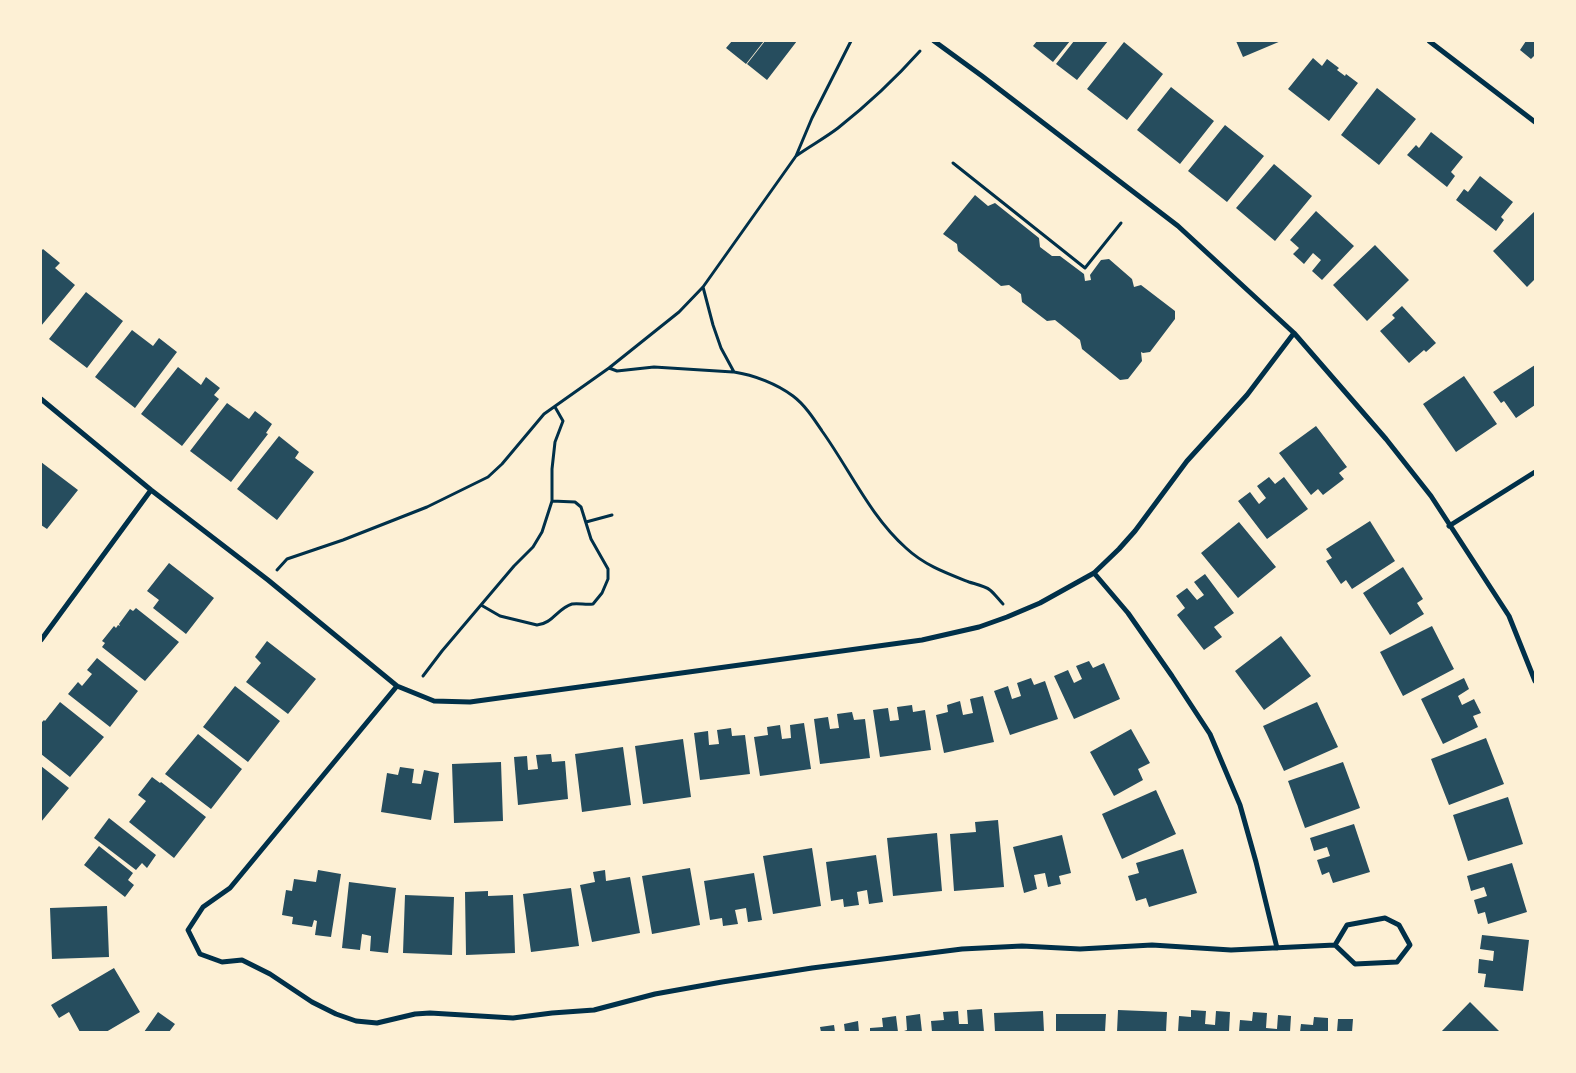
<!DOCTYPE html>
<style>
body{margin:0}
#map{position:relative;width:1576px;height:1073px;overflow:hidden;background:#fdf0d5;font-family:Raleway,sans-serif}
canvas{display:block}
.frame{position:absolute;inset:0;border:42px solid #fdf0d5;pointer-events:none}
</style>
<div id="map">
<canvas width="1576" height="1073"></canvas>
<div class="frame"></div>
</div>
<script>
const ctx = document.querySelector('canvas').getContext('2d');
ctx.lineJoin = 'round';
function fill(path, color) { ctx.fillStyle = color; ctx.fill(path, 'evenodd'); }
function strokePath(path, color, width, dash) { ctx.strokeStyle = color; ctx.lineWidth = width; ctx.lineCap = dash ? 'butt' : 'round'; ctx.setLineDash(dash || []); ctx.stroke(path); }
const building = new Path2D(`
 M 732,41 L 764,41 L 746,64 L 726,48 Z
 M 765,41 L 797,41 L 767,80 L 747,64 Z
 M 1037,41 L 1070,41 L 1053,62 L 1033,46 Z
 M 1074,41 L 1108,41 L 1077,80 L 1056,64 Z
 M 1236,41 L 1281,41 L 1243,57 Z
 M 1526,41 L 1535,41 L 1535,55 L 1531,59 L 1520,50 Z
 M 1124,42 L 1163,74 L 1127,120 L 1087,89 Z
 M 1313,58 L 1322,66 L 1327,59 L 1339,68 L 1337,70 L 1345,76 L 1346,74 L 1358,83 L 1329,121 L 1288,89 Z
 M 1171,87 L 1214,121 L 1180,164 L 1137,130 Z
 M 1377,88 L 1416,119 L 1379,165 L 1341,135 Z
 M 1225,125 L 1264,156 L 1227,202 L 1188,171 Z
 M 1431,132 L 1463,157 L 1451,172 L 1455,176 L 1447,187 L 1407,155 L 1416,145 L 1419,148 Z
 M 1274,164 L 1312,196 L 1275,241 L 1236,208 Z
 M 1480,176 L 1513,202 L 1501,217 L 1504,220 L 1496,231 L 1456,200 L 1464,189 L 1468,192 Z
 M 975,195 L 988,206 L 995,203 L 1039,238 L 1040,247 L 1052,256 L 1060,256 L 1084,274 L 1085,281 L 1091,280 L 1090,275 L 1101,260 L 1109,259 L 1132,279 L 1134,287 L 1141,285 L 1175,311 L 1175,319 L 1150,352 L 1143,353 L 1141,352 L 1142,361 L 1128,379 L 1120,380 L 1082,349 L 1080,340 L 1055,320 L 1047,321 L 1022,302 L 1021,294 L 1009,285 L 1001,286 L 958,251 L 957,244 L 943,234 Z
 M 1316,211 L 1354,246 L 1322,280 L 1312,271 L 1321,260 L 1313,253 L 1304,264 L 1293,254 L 1299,248 L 1290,240 Z
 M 1535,211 L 1535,279 L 1527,287 L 1493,251 Z
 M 1375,245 L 1409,280 L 1367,321 L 1333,285 Z
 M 43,249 L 60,263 L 55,268 L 75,285 L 41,326 L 41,251 Z
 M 86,292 L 123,321 L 87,368 L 49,339 Z
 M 1402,306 L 1436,343 L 1426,352 L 1424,350 L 1409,363 L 1380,331 L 1395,318 L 1392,315 Z
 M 132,330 L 153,346 L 159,338 L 177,352 L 135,408 L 95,377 Z
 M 1535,365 L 1535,405 L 1516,418 L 1504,401 L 1501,403 L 1493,392 Z
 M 178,367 L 201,385 L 206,377 L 220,388 L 214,395 L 219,399 L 182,446 L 141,414 Z
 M 1464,376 L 1497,424 L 1456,452 L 1423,404 Z
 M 227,403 L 249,419 L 255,411 L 272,424 L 266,433 L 268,434 L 231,482 L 190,451 Z
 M 1316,426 L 1347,467 L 1339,473 L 1344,479 L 1323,495 L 1318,489 L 1311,495 L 1279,453 Z
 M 279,436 L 299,452 L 295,458 L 314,472 L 277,520 L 237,489 Z
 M 41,462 L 78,490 L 47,529 L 41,525 Z
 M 1269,477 L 1275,484 L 1284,477 L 1308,509 L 1267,539 L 1238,501 L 1250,492 L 1259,504 L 1266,498 L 1257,486 Z
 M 1370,521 L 1395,561 L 1352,589 L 1346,580 L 1341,584 L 1326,561 L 1332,558 L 1326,549 Z
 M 1239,522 L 1276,567 L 1238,598 L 1201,553 Z
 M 169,563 L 214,598 L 186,634 L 153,608 L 159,600 L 147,591 Z
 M 1403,567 L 1423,599 L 1417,603 L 1424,614 L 1390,635 L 1363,593 Z
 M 1205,574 L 1234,613 L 1214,627 L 1222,637 L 1204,650 L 1177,615 L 1185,608 L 1176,596 L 1187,588 L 1197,600 L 1204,595 L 1194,582 Z
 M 136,608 L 179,642 L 145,681 L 102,647 L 105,643 L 102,641 L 114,626 L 116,628 L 118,625 L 120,626 L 119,624 L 130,609 L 133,611 Z
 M 1432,626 L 1454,669 L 1403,696 L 1380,652 Z
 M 1281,636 L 1311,676 L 1264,710 L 1235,671 Z
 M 267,641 L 316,679 L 288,714 L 246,682 L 261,663 L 255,657 Z
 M 97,658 L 138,691 L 110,727 L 68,694 L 78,682 L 82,686 L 92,674 L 87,670 Z
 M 1089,661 L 1093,668 L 1104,663 L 1120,699 L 1074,719 L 1054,676 L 1068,670 L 1074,683 L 1082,679 L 1076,666 Z
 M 1031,678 L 1034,685 L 1045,681 L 1058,719 L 1010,735 L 994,691 L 1008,686 L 1012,699 L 1021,696 L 1017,683 Z
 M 1464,678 L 1469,689 L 1458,696 L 1462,705 L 1474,699 L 1481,713 L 1473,716 L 1478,727 L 1443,744 L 1421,699 Z
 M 235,686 L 280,721 L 248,762 L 203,727 Z
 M 983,696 L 994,742 L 944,753 L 936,715 L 948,712 L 947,705 L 960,701 L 963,715 L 973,713 L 970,699 Z
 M 60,702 L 104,737 L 70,777 L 41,754 L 41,723 L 44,720 L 45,721 Z
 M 1317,702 L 1338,747 L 1284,771 L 1263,726 Z
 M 912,705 L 913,712 L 925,710 L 931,750 L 880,757 L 873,710 L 888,708 L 890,721 L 899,720 L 897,707 Z
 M 852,712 L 854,720 L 865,719 L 870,758 L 820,764 L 814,719 L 828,717 L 830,729 L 839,728 L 837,714 Z
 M 804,723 L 811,769 L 760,776 L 754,737 L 768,735 L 767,727 L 780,725 L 782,739 L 791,738 L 790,725 Z
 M 731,728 L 732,736 L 745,735 L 750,774 L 700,780 L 694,733 L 708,731 L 709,745 L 719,744 L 717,730 Z
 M 1131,729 L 1150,763 L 1138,769 L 1143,780 L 1114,796 L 1090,752 Z
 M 198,734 L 242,769 L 211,809 L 165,774 Z
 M 1486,738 L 1504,784 L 1449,805 L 1431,759 Z
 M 683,739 L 691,797 L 643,804 L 635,746 Z
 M 623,747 L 631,805 L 582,812 L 575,754 Z
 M 551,754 L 552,762 L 565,761 L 568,799 L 518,805 L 514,757 L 527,756 L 528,770 L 538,769 L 536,755 Z
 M 501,762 L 503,821 L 454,823 L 452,764 Z
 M 1343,762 L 1360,808 L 1305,828 L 1288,781 Z
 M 41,766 L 69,788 L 41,822 Z
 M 400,767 L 414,769 L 412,783 L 421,784 L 424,770 L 439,773 L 431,820 L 381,812 L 387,773 L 398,775 Z
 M 152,777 L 160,783 L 161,782 L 206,817 L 174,858 L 129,822 L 146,801 L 138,795 Z
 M 1156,790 L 1176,834 L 1122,859 L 1102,814 Z
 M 1508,797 L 1523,844 L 1468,861 L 1453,815 Z
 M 109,818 L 156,855 L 147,868 L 142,863 L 136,870 L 94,838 Z
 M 998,820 L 1004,887 L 954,891 L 950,834 L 976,832 L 975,822 Z
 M 1354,824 L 1370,872 L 1333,883 L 1329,872 L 1322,875 L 1317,860 L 1330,856 L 1327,847 L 1314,851 L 1310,838 Z
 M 937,833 L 942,891 L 893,896 L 887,838 Z
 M 1062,835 L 1071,873 L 1059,876 L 1061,884 L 1048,887 L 1045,873 L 1034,875 L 1037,889 L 1024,893 L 1013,847 Z
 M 99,846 L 133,873 L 128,880 L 134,885 L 125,897 L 84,865 Z
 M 812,848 L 821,906 L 773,914 L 763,856 Z
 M 1183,849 L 1197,893 L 1149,907 L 1146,898 L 1136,901 L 1128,876 L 1139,873 L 1136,863 Z
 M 876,855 L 883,902 L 869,904 L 867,890 L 857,892 L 859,905 L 844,907 L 843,899 L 831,901 L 826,862 Z
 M 1512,863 L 1527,912 L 1488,924 L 1485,912 L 1478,914 L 1474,900 L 1487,896 L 1484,887 L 1471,891 L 1467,876 Z
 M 690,868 L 700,925 L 652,934 L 642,876 Z
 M 318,870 L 341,874 L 331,937 L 315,935 L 317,921 L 314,920 L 312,927 L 292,924 L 293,917 L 282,915 L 286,890 L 292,891 L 294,879 L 316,882 Z
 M 605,870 L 606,881 L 630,877 L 640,933 L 592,942 L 580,885 L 595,882 L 593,872 Z
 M 754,873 L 762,920 L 748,922 L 746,908 L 735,910 L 738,924 L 723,926 L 722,918 L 710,920 L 704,881 Z
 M 349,882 L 396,888 L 388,953 L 370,951 L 371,936 L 362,934 L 360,950 L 342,948 Z
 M 571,888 L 579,946 L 531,952 L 523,894 Z
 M 488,891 L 488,896 L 513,895 L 515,953 L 466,955 L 465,892 Z
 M 405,895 L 454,897 L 452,955 L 403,953 Z
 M 107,906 L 109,957 L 52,959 L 50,908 Z
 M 1482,935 L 1529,940 L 1523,991 L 1484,987 L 1486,974 L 1478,973 L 1479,959 L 1493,961 L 1494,951 L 1480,949 Z
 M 114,968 L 140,1012 L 106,1032 L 80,1032 L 69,1012 L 59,1018 L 51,1005 Z
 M 1470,1002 L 1500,1032 L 1441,1032 Z
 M 982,1009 L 984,1032 L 932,1032 L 931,1021 L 944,1020 L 943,1012 L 958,1011 L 959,1024 L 968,1024 L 967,1010 Z
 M 1118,1010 L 1167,1012 L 1166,1032 L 1117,1032 Z
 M 1191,1010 L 1206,1011 L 1205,1024 L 1215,1025 L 1216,1011 L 1230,1012 L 1229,1032 L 1178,1032 L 1179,1016 L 1191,1017 Z
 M 1043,1011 L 1044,1032 L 995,1032 L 994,1013 Z
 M 158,1012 L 175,1024 L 169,1032 L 144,1032 Z
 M 1253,1012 L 1267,1013 L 1266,1028 L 1277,1029 L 1278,1015 L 1291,1016 L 1290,1032 L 1239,1032 L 1240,1020 L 1252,1021 Z
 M 920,1014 L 922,1032 L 901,1032 L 907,1030 L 906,1016 Z
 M 1056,1014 L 1106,1014 L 1105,1032 L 1056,1032 Z
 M 896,1016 L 898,1032 L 870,1032 L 870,1028 L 883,1027 L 882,1018 Z
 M 1314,1017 L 1328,1018 L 1328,1032 L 1300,1032 L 1301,1024 L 1313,1025 Z
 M 1338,1019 L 1353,1019 L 1352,1032 L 1337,1032 Z
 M 858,1021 L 859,1032 L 845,1032 L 844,1024 Z
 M 834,1025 L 835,1032 L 821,1032 L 820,1027 Z`);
const path = new Path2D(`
 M 796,156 C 810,146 825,138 838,128 C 867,105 895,79 920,51
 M 953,163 L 1085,268 L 1121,223
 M 703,287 L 713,325 L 721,348 L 734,372 C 754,375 777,384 793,396 C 805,405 814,419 822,431 C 850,470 870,516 906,548 C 924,565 946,573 969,582 C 975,584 985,586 990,590 C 994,593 999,600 1003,604
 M 609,368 L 617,371 L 654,367 L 733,372
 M 586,522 L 612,515
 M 277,570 L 287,559 L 343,540 L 427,507 L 488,477 L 502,464 L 544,414 L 609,368 L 679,312 L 703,287 L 796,156 L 812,118 L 851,41
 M 481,605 L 500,616 L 537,625 C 552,624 558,608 572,604 C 579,603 586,605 593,604 L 602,593 L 608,579 L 608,569 L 591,539 L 581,507 L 575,502 L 552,501
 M 423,676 L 442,651 L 514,566 L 533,547 L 542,532 L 552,501 L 552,469 L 555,442 L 563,421 L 555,407`);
const minor = new Path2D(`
 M 934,41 L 982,76 L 1178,226 L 1294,333 L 1386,439 L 1431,496 L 1509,616 L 1535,681
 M 1429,41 L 1535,122
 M 41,399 L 151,490 L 268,580 L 397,686 L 434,701 L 470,702 L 922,640 L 979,627 L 1007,617 L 1040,603 L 1094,573 L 1119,549 L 1135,531 L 1187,461 L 1247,395 L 1294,333
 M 1449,526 L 1535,472
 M 1094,573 L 1128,613 L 1172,676 L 1210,734 L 1240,805 L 1256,862 L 1277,948
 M 41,640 L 151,490
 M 397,686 L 230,888 L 203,907 L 188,930 L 200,954 L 222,962 L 242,960 L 270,974 L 312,1002 L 336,1014 L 356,1021 L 377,1023 L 415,1014 L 430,1013 L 513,1018 L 552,1013 L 594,1010 L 655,994 L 722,982 L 812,968 L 962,949 L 1022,946 L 1080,949 L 1152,945 L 1231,950 L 1335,945 L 1355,964 L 1397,962 L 1410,945 L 1399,925 L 1385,918 L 1347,925 L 1335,945`);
fill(building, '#264d5e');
strokePath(path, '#003049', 3);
strokePath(minor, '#003049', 5);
</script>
